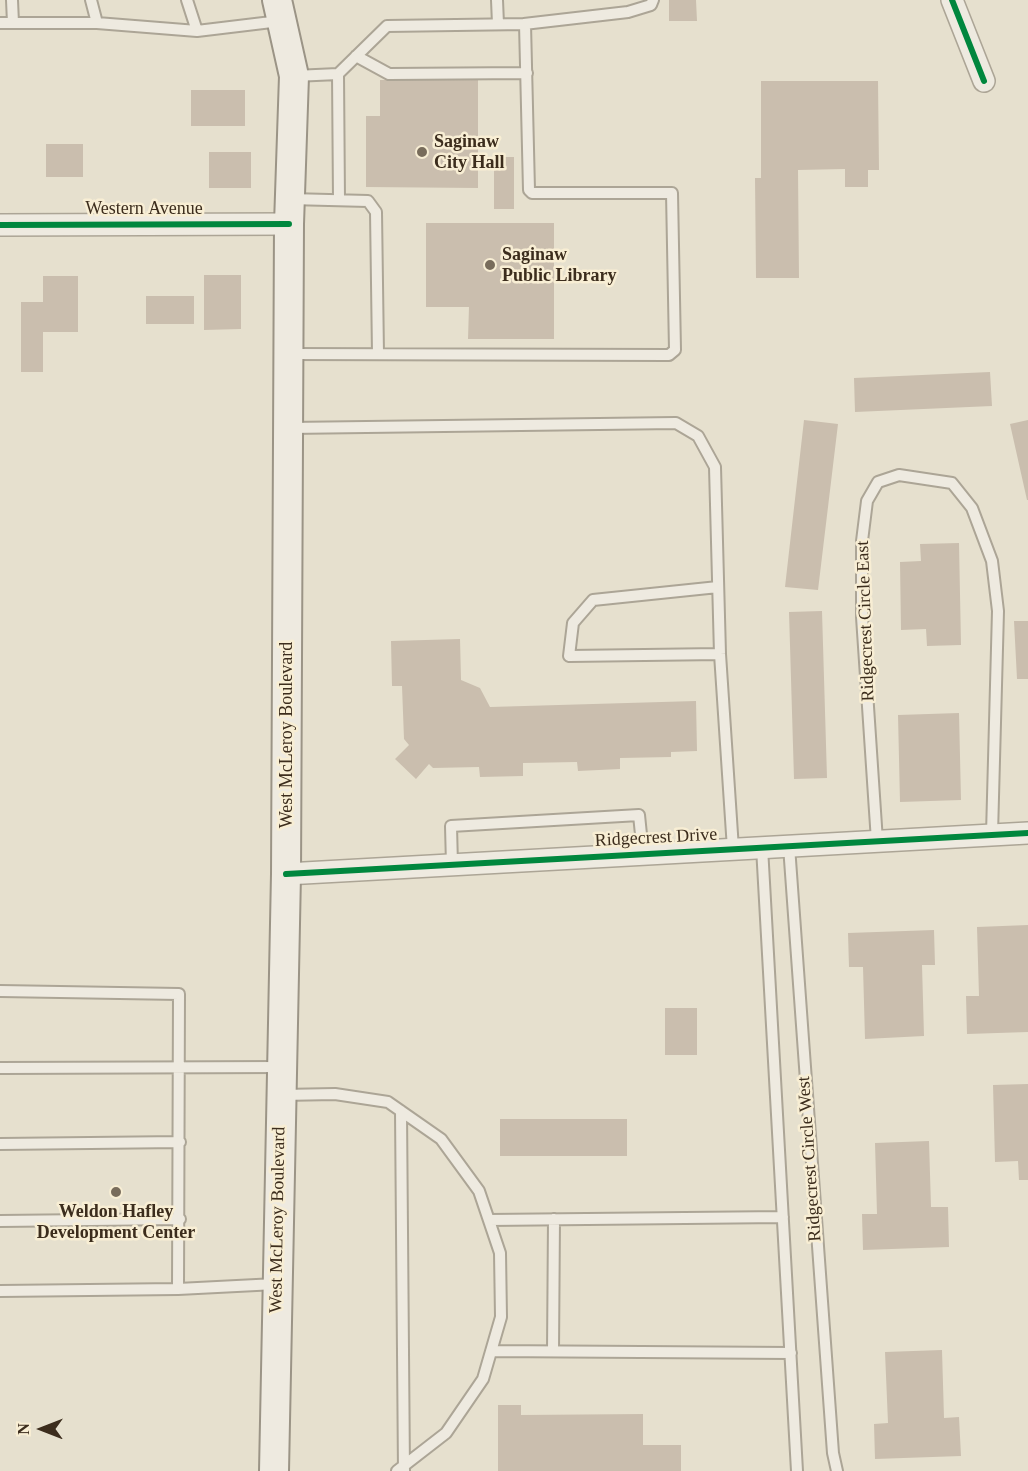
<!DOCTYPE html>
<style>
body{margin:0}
#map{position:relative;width:1028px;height:1471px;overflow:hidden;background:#e6e0ce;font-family:Georgia,serif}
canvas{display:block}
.north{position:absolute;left:12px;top:1399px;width:60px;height:60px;-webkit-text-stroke:4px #f8eed4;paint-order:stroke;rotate:270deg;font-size:16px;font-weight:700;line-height:24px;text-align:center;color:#3c2d1d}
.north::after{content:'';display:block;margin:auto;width:21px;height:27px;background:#3c2d1d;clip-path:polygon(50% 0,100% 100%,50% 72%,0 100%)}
</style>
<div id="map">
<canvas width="1028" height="1471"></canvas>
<div class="north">N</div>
</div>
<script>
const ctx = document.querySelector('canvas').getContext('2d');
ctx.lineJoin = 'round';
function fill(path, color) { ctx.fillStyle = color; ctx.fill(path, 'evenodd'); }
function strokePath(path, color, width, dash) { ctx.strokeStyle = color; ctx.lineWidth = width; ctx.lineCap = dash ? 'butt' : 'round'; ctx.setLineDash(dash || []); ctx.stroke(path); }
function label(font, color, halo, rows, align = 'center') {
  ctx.font = font + ' Georgia,serif'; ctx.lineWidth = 5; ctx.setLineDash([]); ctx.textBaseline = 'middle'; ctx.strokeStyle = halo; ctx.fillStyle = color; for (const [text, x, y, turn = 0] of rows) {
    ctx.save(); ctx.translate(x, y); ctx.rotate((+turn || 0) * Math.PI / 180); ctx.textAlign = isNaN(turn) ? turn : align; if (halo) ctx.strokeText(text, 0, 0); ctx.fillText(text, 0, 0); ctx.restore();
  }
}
const building = new Path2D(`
 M 669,0 L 696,0 L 697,21 L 669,21 Z
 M 380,80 L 478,80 L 478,188 L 366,187 L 366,116 L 380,116 Z
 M 761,81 L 878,81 L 879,170 L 868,170 L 868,187 L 845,187 L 845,169 L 798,170 L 799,278 L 756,278 L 755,178 L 761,178 Z
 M 191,90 L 245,90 L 245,126 L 191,126 Z
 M 46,144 L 83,144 L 83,177 L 46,177 Z
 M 209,152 L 251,152 L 251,188 L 209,188 Z
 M 494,157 L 514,157 L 514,209 L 494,209 Z
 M 426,223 L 554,223 L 554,339 L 468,339 L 469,307 L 426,307 Z
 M 204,275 L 241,275 L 241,329 L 204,330 Z
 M 43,276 L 78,276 L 78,332 L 43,332 L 43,372 L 21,372 L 21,302 L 43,302 Z
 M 146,296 L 194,296 L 194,324 L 146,324 Z
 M 990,372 L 992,406 L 855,412 L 854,378 Z
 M 804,420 L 838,424 L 818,590 L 785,587 Z
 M 1028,420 L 1028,500 L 1027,500 L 1010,424 Z
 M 959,543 L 961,645 L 927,646 L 926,629 L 901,630 L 900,562 L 921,561 L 920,544 Z
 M 822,611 L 827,778 L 794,779 L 789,612 Z
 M 1014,621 L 1028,621 L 1028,679 L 1017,679 Z
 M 460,639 L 461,680 L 480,688 L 490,707 L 696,701 L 697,751 L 671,752 L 671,757 L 620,758 L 620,769 L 578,771 L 577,762 L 523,763 L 523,776 L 480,777 L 479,767 L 433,768 L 429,764 L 416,779 L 395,759 L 409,745 L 404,739 L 402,686 L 392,686 L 391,641 Z
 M 959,713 L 961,800 L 900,802 L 898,715 Z
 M 1028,925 L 1028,1032 L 967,1034 L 966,996 L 979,996 L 977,927 Z
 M 934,930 L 935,965 L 922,965 L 924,1036 L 865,1039 L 863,967 L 849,967 L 848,933 Z
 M 665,1008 L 697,1008 L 697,1055 L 665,1055 Z
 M 1028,1084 L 1028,1180 L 1019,1180 L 1018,1161 L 995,1162 L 993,1085 Z
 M 500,1119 L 627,1119 L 627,1156 L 500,1156 Z
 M 929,1141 L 931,1207 L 948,1207 L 949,1247 L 863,1250 L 862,1214 L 877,1214 L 875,1143 Z
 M 942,1350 L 944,1418 L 959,1417 L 961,1456 L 875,1459 L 874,1424 L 888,1423 L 885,1352 Z
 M 498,1405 L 521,1405 L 521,1415 L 643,1414 L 643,1445 L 681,1445 L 681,1471 L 498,1471 Z`);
const service = new Path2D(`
 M 12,0 L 13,23
 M 497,0 L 498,24
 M 0,23 L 97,23 L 91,0
 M 97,23 L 197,31 L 187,0
 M 524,24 L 628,12 L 651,5 L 653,0
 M 197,31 L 280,21
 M 356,56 L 389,74 L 527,73
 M 338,74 L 339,200
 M 290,199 L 368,201 L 376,212 L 378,354
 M 289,354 L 669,355 L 675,350 L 672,193 L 532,193 L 529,190 L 525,24 L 387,26 L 338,74 L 294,76
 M 289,428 L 676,423 L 698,436 L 715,467 L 720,654 L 733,849
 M 718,587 L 593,600 L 573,623 L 569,656 L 720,654
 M 877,841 L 862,617 L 862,541 L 867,501 L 878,482 L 899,475 L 952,483 L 972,508 L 992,561 L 998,611 L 992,834
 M 789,846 L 833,1453 L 837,1471
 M 762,847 L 797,1471
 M 452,865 L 451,826 L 639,815 L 643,854
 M 0,991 L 179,994 L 178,1289 L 0,1291
 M 0,1068 L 281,1067
 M 282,1095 L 335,1094 L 388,1102 L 441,1139 L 479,1191 L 500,1253 L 501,1317 L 483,1379 L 446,1433 L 397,1471
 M 401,1111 L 404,1471
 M 0,1144 L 180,1142
 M 489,1220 L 783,1217
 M 0,1221 L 180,1219
 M 178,1289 L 276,1284
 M 491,1351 L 791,1353
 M 553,1351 L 554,1219`);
const minor = new Path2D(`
 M 952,0 L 984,81
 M 0,225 L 289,224
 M 286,874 L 1028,833`);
const secondary = new Path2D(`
 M 274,1471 L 286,874 L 289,224 L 294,76 L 277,0`);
const cycleway = new Path2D(`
 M 952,0 L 984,81
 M 0,225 L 289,224
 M 286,874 L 1028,833`);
const markers = [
 [422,152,6,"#786c5b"],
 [490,265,6,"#786c5b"],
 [116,1192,6,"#786c5b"]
];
const poiNames = [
 ["Saginaw",434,142],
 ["City Hall",434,163],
 ["Saginaw",502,255],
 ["Public Library",502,276],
 ["Weldon Hafley",116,1212,"center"],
 ["Development Center",116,1233,"center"]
];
const streetNames = [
 ["Western Avenue",144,209],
 ["Ridgecrest Circle East",866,621,-92],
 ["West McLeroy Boulevard",287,735,-90],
 ["Ridgecrest Drive",656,838,-3],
 ["Ridgecrest Circle West",810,1159,-94],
 ["West McLeroy Boulevard",278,1220,-89]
];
fill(building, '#cabeae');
strokePath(service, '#aca596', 14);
strokePath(minor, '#aca596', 24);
strokePath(secondary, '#9b9486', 32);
strokePath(service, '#eeeae0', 10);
strokePath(minor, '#eeeae0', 21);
strokePath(secondary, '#eeeae0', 28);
strokePath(cycleway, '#00873e', 6);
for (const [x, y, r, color] of markers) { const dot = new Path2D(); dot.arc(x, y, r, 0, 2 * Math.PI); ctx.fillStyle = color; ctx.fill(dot); strokePath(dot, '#f8eed4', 2); }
label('bold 18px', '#3c2d1d', '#f8eed4', poiNames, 'left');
label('18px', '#3c2d1d', '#f8eed4', streetNames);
</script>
